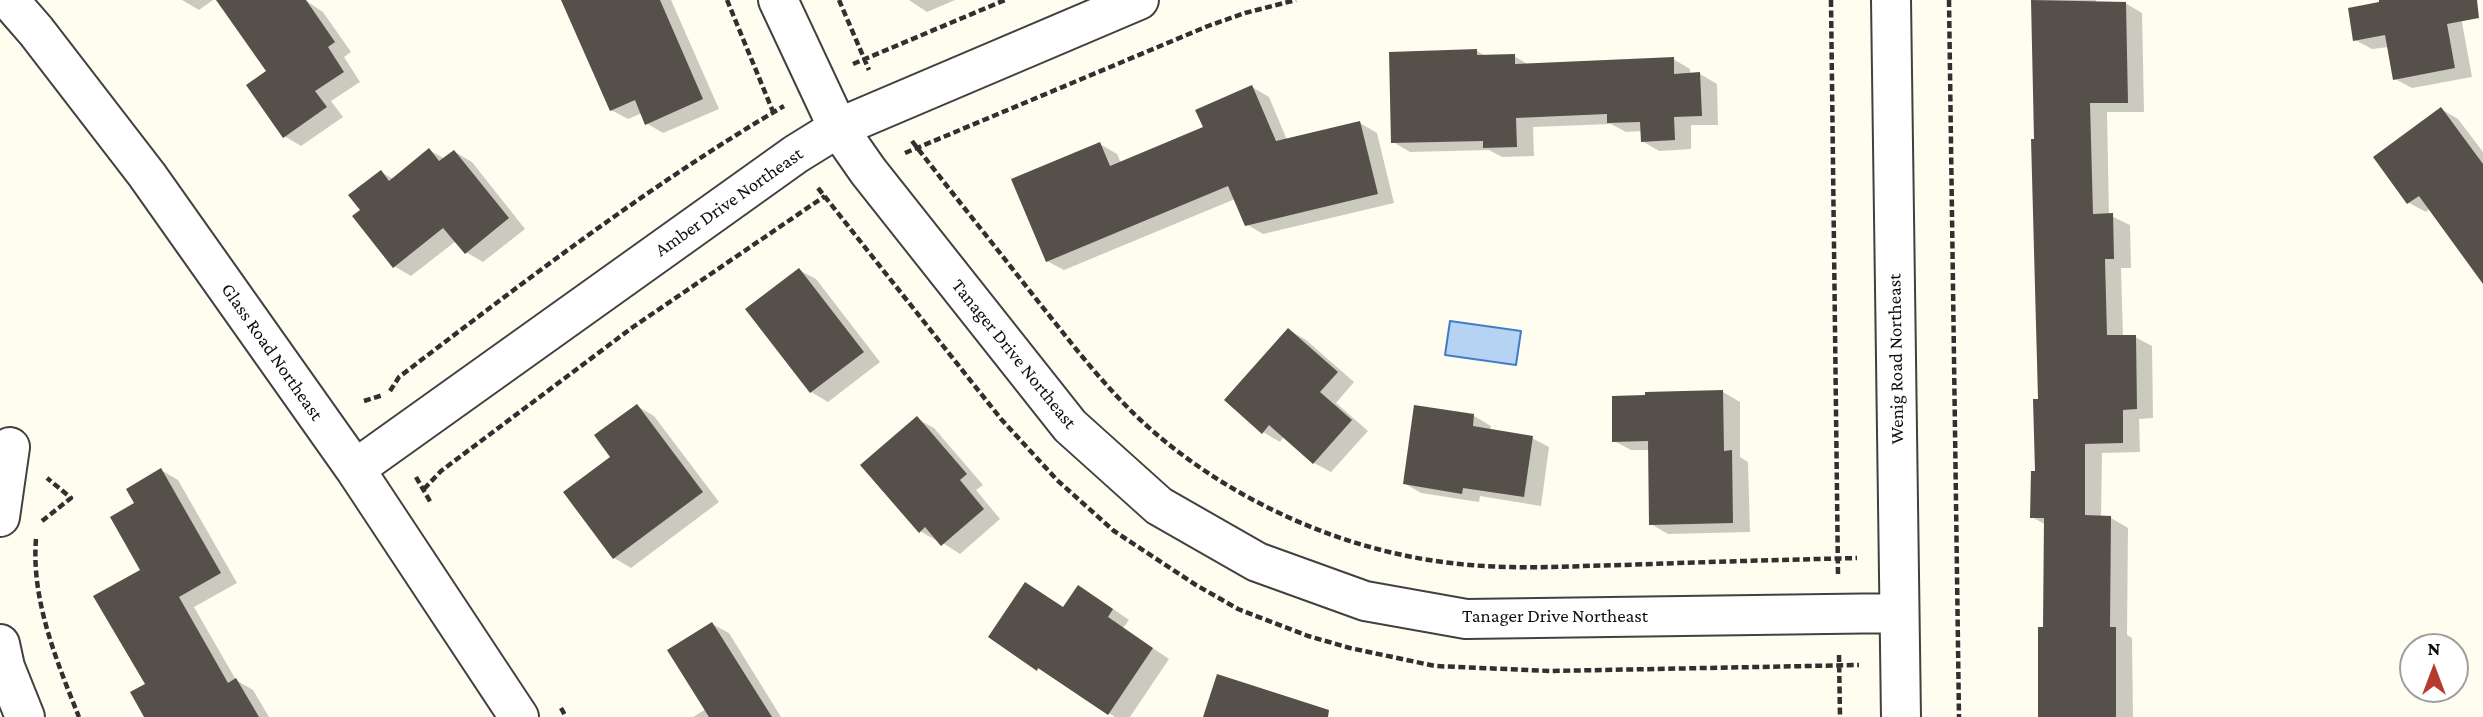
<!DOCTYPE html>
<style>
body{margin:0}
#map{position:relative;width:2483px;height:717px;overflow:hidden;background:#fefdef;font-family:"Crimson Pro",serif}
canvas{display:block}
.north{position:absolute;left:2399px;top:633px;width:70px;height:70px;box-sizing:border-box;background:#fff;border:2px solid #9f9f9f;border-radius:50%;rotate:0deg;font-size:19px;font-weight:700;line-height:28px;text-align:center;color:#0e0e0e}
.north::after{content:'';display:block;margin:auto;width:24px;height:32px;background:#b63a2d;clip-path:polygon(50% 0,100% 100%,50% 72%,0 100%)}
</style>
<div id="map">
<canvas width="2483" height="717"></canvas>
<div class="north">N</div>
</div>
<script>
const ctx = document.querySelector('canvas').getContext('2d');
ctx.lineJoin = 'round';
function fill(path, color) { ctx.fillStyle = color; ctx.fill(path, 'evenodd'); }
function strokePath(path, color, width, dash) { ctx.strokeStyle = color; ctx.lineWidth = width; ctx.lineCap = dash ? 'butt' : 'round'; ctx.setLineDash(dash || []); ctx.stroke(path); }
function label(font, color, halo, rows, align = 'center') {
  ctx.font = font + ' "Crimson Pro",serif'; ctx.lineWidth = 7; ctx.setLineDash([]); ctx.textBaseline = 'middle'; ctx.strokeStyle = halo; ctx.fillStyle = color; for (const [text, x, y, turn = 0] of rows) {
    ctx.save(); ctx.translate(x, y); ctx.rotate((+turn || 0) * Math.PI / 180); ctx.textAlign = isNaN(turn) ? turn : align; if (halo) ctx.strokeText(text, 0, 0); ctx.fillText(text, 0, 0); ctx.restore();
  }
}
const water = new Path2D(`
 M 1450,321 L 1521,331 L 1516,365 L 1445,355 Z`);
const shadow = new Path2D(`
 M 182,0 L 213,0 L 199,10 Z
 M 219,0 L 305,0 L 323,12 L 351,52 L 344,57 L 360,82 L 331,101 L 343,117 L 301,146 L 284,136 L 269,71 Z
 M 563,0 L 671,0 L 719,109 L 663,133 L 646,123 L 642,113 L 628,119 L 611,110 Z
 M 909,0 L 955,0 L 927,12 Z
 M 2033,0 L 2096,0 L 2096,4 L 2125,3 L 2142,13 L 2144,112 L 2107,112 L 2109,215 L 2130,225 L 2131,268 L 2121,268 L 2123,337 L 2135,337 L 2152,346 L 2153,418 L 2139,419 L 2140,452 L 2102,453 L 2101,518 L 2111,518 L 2128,528 L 2127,635 L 2132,638 L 2133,717 L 2040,717 L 2045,629 L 2046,525 L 2032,517 L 2037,473 L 2039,401 Z
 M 2381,0 L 2467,0 L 2461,17 L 2472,77 L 2412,88 L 2395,79 L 2389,47 L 2372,49 L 2355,40 L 2381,4 Z
 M 1477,51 L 1487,57 L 1514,56 L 1529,65 L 1673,59 L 1690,69 L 1690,75 L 1700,74 L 1717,84 L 1718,125 L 1691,125 L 1691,149 L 1659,151 L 1642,141 L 1642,131 L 1626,132 L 1611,124 L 1533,127 L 1534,156 L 1502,157 L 1489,150 L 1410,152 L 1393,142 Z
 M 1252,87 L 1269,97 L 1287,140 L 1360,123 L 1377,133 L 1394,203 L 1263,234 L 1246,224 L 1235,199 L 1064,270 L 1047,261 L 1100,144 L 1117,154 L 1121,163 L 1205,128 Z
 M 2441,109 L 2458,119 L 2483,152 L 2483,278 L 2430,209 L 2426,212 L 2409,203 Z
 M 429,150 L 445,159 L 455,152 L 472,162 L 525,229 L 483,262 L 466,252 L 456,241 L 411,276 L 394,266 L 363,210 L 381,172 L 393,179 Z
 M 799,270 L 816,279 L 880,362 L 828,402 L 811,392 Z
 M 1289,330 L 1306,340 L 1354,382 L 1336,403 L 1368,431 L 1331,472 L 1314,463 L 1284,436 L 1280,442 L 1263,432 Z
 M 1723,392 L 1740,402 L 1740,457 L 1748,462 L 1750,532 L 1668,534 L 1651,524 L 1650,450 L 1631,450 L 1614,441 Z
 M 637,406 L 654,416 L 719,502 L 631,568 L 614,558 L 613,457 Z
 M 1474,416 L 1491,426 L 1490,431 L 1532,438 L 1549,447 L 1541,506 L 1480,496 L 1479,502 L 1421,493 L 1404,483 Z
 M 917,419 L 934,428 L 983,485 L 976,490 L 1000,519 L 960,554 L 938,540 L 937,541 L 920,531 Z
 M 161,470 L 178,480 L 237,583 L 194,607 L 236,680 L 253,690 L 269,717 L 146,717 L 147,684 L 142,570 L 136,504 Z
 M 1096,597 L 1129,620 L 1123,628 L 1169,659 L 1130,717 L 1115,717 L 990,637 Z
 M 712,624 L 729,633 L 781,717 L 693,717 L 706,709 Z`);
const building = new Path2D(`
 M 216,0 L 306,0 L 335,42 L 328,47 L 344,72 L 315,91 L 327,107 L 283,138 L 246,85 L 266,71 Z
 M 561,0 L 660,0 L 703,99 L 645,125 L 635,100 L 610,111 Z
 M 2031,0 L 2126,2 L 2128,103 L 2090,103 L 2093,214 L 2113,213 L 2114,259 L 2105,259 L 2107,335 L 2136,335 L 2137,409 L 2123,410 L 2123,443 L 2085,444 L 2085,515 L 2111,516 L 2110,627 L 2116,627 L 2116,717 L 2038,717 L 2038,627 L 2043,627 L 2044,518 L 2030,518 L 2031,471 L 2035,471 L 2033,399 L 2038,399 L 2031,139 L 2034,139 Z
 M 2379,0 L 2477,0 L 2479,18 L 2447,24 L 2455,68 L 2393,80 L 2385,35 L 2353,41 L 2348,8 L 2379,2 Z
 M 1477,49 L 1477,55 L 1515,54 L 1515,64 L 1674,57 L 1674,74 L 1700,72 L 1702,116 L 1674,117 L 1675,140 L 1641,142 L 1640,122 L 1607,123 L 1607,114 L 1516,118 L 1517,147 L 1483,148 L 1483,141 L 1391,143 L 1389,52 Z
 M 1252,85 L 1276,141 L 1360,121 L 1378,194 L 1245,226 L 1228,186 L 1046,262 L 1011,179 L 1100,142 L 1110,166 L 1203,127 L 1195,110 Z
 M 2441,107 L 2483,164 L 2483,284 L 2419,196 L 2407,204 L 2373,157 Z
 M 429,148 L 439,161 L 454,150 L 509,218 L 465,254 L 443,228 L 393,268 L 352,216 L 360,210 L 348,195 L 381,170 L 389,181 Z
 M 799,268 L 864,352 L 810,393 L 745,309 Z
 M 1288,328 L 1338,372 L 1320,392 L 1352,420 L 1313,464 L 1269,425 L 1262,434 L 1224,400 Z
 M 1723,390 L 1724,451 L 1732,450 L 1733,523 L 1649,525 L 1648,441 L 1612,442 L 1612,396 L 1645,395 L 1645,392 Z
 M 637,404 L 703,492 L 613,559 L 563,492 L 610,457 L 594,435 Z
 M 1414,405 L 1474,414 L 1473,426 L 1533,436 L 1524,497 L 1463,488 L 1462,494 L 1403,484 Z
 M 917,416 L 967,474 L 960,480 L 984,509 L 941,546 L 925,527 L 919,533 L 860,465 Z
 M 161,468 L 221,573 L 179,597 L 228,683 L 236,678 L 259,717 L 144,717 L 130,692 L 145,684 L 93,596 L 140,570 L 110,517 L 134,503 L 126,489 Z
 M 1025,582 L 1063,607 L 1078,585 L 1113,609 L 1108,617 L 1153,648 L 1108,715 L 1038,668 L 1037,671 L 988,637 Z
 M 712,622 L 772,717 L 709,717 L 667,650 Z
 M 1217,674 L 1329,710 L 1328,717 L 1203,717 Z`);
const path = new Path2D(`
 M 727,0 L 774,114
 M 839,0 L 869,70
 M 1831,0 L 1838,575
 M 1949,0 L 1959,717
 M 853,64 L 1005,0
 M 912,141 C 952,193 993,244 1033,295 C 1069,340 1104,387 1147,426 C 1232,502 1347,553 1460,564 C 1514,570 1569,566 1622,565 C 1701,562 1779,560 1857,558
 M 905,153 L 1208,26 L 1245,13 L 1296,0
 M 818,188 L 1001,419 L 1057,480 L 1114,531 L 1196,585 L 1238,609 L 1308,636 L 1350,648 L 1435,666 L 1551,671 L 1859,665
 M 390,391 L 399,377 C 525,281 648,186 784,106
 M 364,401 L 383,395
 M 416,477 L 431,503
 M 424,489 L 441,471 L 633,327 L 825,196
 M 42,521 L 71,498 L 47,478
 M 36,539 C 31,600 57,662 79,717
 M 1839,655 L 1840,717
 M 561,708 L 566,717`);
const minor = new Path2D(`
 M 9,0 L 36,31 L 147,175 L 355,469 L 519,717
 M 778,0 L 838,128 L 868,171 L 1070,426 L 1159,506 L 1257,562 L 1365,601 L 1466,619 L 1899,613
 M 1891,0 L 1901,717
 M 355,469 L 796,154 L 838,128 L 1139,0
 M 0,517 L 10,447
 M 0,644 L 5,667 L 25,717`);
const streetNames = [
 ["Amber Drive Northeast",729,202,-35],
 ["Glass Road Northeast",272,352,55],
 ["Tanager Drive Northeast",1014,354,51],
 ["Wenig Road Northeast",1896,359,-91],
 ["Tanager Drive Northeast",1555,616]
];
fill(water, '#b6d3f3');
strokePath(water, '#417dc6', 2);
fill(shadow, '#0003');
fill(building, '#56504a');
strokePath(minor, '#414141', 42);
strokePath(path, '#303030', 4.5, [7, 3.5]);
strokePath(minor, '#fff', 38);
label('19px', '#0e0e0e', '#fff', streetNames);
</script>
